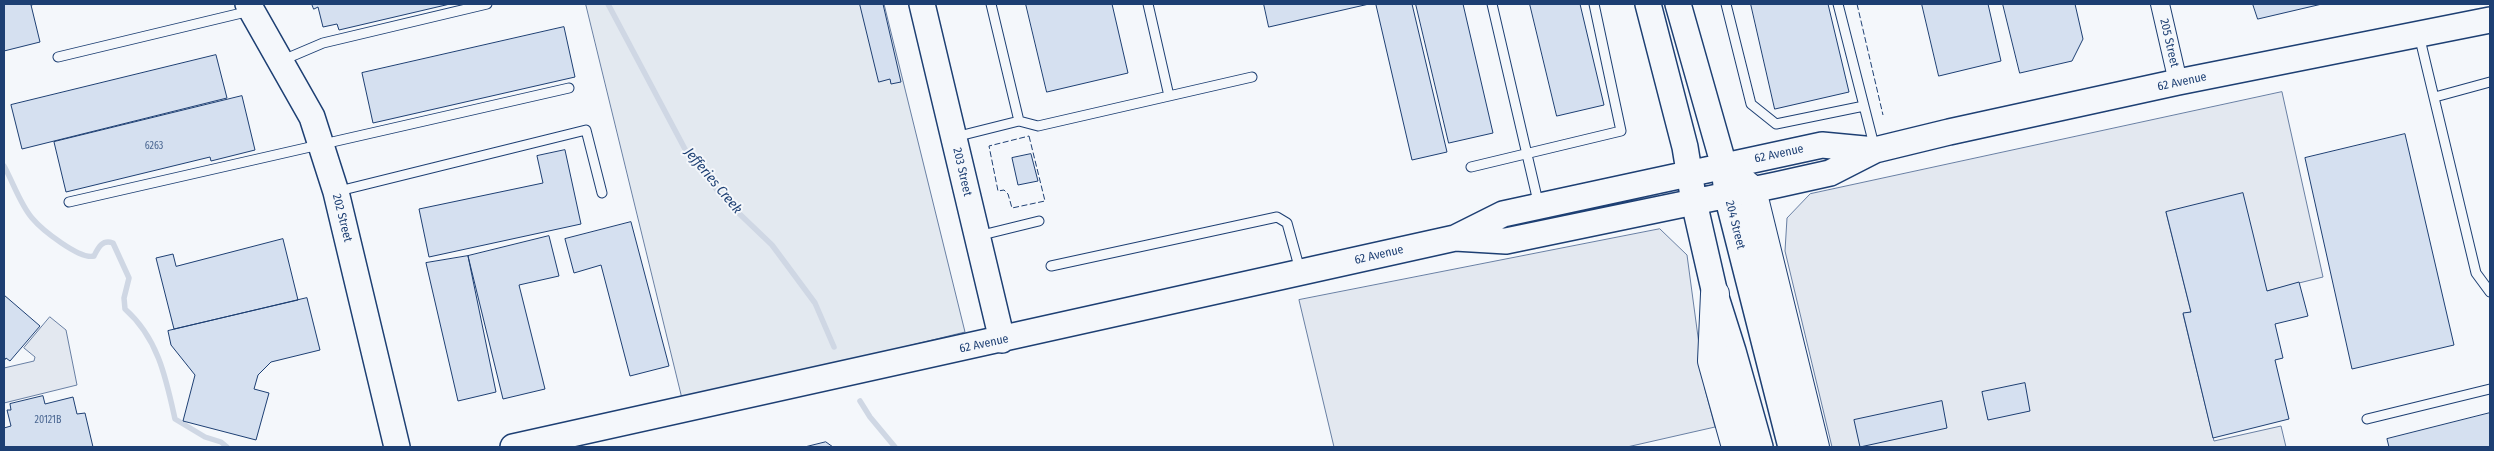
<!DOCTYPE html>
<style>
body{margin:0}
#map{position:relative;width:2494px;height:451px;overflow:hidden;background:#f4f7fb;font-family:"Fira Sans Condensed",sans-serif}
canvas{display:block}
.frame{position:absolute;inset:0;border:5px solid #1d3f73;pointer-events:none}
</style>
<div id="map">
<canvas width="2494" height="451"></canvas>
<div class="frame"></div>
</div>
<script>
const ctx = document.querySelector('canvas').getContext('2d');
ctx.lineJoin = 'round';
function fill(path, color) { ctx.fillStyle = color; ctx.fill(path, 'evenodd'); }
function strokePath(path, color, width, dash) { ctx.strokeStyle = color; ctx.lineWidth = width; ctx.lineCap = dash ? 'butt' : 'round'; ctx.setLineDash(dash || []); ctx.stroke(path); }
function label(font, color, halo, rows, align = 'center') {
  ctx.font = font + ' "Fira Sans Condensed",sans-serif'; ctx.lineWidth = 4; ctx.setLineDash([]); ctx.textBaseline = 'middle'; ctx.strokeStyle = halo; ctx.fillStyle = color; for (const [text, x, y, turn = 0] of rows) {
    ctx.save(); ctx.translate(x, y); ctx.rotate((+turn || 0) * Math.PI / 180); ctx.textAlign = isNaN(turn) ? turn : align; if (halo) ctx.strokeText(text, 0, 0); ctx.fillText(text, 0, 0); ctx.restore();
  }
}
const green = new Path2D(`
 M 586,4 L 884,4 L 965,332 L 683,401 Z`);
const parking = new Path2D(`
 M 2282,92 L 2323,277 L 2267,291 L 2166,212 L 2191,312 L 2183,314 L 2214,441 L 2281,426 L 2286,447 L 1832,447 L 1785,251 L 1787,218 L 1810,194 Z
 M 1660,229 L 1687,255 L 1705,389 L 1715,427 L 1627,447 L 1334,447 L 1299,300 Z
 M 50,317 L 66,330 L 77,385 L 4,403 L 4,368 L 34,361 L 35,357 L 24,348 Z`);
const stream = new Path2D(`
 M 608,4 L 686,151 L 725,200 L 772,245 L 815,303 L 834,347
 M 4,166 C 13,182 20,204 32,218 C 42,230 80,260 94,256 C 98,248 102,239 113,243 L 129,278 L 124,298 L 125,309 C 158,338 166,378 175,419 L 205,437 L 221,442 L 227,447
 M 860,401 L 870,417 L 895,447`);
const building = new Path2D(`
 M 4,4 L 36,4 L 31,5 L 40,42 L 4,51 Z
 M 312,4 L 450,4 L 339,30 L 337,24 L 323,27 L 318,7 L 314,9 Z
 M 860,4 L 883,4 L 901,82 L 891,84 L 890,79 L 879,82 Z
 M 1026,4 L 1112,4 L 1128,73 L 1047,92 Z
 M 1264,4 L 1369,4 L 1269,27 Z
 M 1381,4 L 1412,4 L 1447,152 L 1412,160 L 1376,5 Z
 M 1416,4 L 1463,4 L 1493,133 L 1449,143 Z
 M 1530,4 L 1580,4 L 1604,105 L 1557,116 Z
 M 1751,4 L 1828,4 L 1849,92 L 1775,109 Z
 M 1922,4 L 1988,4 L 2001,61 L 1939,76 Z
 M 2003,4 L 2075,4 L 2083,39 L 2072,61 L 2020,73 Z
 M 2253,4 L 2322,4 L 2258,19 Z
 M 564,27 L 575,77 L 373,123 L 362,73 Z
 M 216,55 L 227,98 L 22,149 L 11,105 Z
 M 242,96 L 255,150 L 211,161 L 210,157 L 66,192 L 54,142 Z
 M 2405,134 L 2454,345 L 2352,369 L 2305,158 Z
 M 565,150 L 581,224 L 429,257 L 419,209 L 543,183 L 537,156 Z
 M 1031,154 L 1038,181 L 1018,185 L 1012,158 Z
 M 2243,193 L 2267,291 L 2299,282 L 2308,316 L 2275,324 L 2283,358 L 2275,360 L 2289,419 L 2213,438 L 2183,313 L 2191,312 L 2166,212 Z
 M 631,222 L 669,366 L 630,376 L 601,265 L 574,273 L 565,239 Z
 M 549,236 L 559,276 L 519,285 L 545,389 L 503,399 L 468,256 Z
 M 283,239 L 298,300 L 174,329 L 156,258 L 173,254 L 176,266 Z
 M 468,256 L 496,392 L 458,401 L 426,263 Z
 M 4,295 L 40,326 L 10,361 L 6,358 L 4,361 Z
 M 307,298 L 320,350 L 271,362 L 258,375 L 254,389 L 269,393 L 256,440 L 183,421 L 195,375 L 171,345 L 168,331 Z
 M 2025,383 L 2030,411 L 1988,420 L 1982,392 Z
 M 43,396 L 45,404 L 73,397 L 77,414 L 85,413 L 93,447 L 4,447 L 4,428 L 11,426 L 7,410 L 11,410 L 10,404 Z
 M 1942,401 L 1947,428 L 1860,447 L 1854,420 Z
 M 2490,413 L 2490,447 L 2389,447 L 2387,439 Z
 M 826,442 L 833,447 L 805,447 Z`);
const lane = new Path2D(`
 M 991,4 L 1019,121
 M 1148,4 L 1169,96 L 1252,77
 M 1492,4 L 1539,206
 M 1726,4 L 1751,104 L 1776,124 L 1864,106
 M 1838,4 L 1875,149
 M 2419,35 L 2476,273 L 2490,292
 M 58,57 L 250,11
 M 283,60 L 323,43 L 487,4
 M 2435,97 L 2490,82
 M 955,137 L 1019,121 L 1038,126 L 1169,96
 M 1471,167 L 1621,131 L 1594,4
 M 339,191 L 586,130 L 602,193
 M 69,202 L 569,88
 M 978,236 L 1039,221
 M 1051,266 L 1277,217 L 1287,223 L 1300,270
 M 2367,419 L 2490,389`);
const street = new Path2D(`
 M 2160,4 L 2178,82`);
const secondary = new Path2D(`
 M 248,4 L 312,117 L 336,192 L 397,447
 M 922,4 L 1002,340
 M 1648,4 L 1685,147 L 1694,202 L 1715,294 L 1733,351 L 1760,447
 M 1678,4 L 1724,166 L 1727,195 L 1791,447
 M 1455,238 L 1506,241 L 1776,185 L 1830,173 L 1875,150 L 1949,132 L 2178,82 L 2490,20
 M 513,447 L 1455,238 L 1503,214 L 1822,145 L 1875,150`);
const highway = new Path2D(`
 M 1724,166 L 1752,190 L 1815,447
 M 1715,294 L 1712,361 L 1736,447`);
const fence = new Path2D(`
 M 1857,4 L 1883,115
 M 1029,136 L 1045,201 L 1012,208 L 1008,194 L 1004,190 L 998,191 L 989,146 Z`);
const numberNames = [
 ["6263",154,146],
 ["20121B",48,420]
];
const streetNames = [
 ["205 Street",2169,43,77],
 ["62 Avenue",2182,82,-12],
 ["62 Avenue",1779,154,-12],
 ["203 Street",962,172,77],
 ["202 Street",342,218,76],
 ["204 Street",1735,225,76],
 ["62 Avenue",1379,255,-13],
 ["62 Avenue",984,344,-12]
];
const waterNames = [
 ["Jefferies Creek",713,181,50]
];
fill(green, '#e3e9f0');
strokePath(green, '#687fa3', 1);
fill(parking, '#e3e8f0');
strokePath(parking, '#687fa3', 1);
strokePath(stream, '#cfd7e4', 5.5);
fill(building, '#d5e0f0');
strokePath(building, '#1d3f73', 1);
strokePath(lane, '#1d3f73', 11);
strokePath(street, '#1d3f73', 20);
strokePath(secondary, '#1d3f73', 28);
strokePath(highway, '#1d3f73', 30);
strokePath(lane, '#f4f7fb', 9);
strokePath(street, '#f4f7fb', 18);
strokePath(secondary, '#f4f7fb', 25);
strokePath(highway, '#f4f7fb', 28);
strokePath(fence, '#1d3f73', 1, [6, 2.5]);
label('10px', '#4b6792', null, numberNames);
label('12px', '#1d3f73', '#f4f7fb', streetNames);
label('italic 14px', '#1d3f73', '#f4f7fb', waterNames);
</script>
